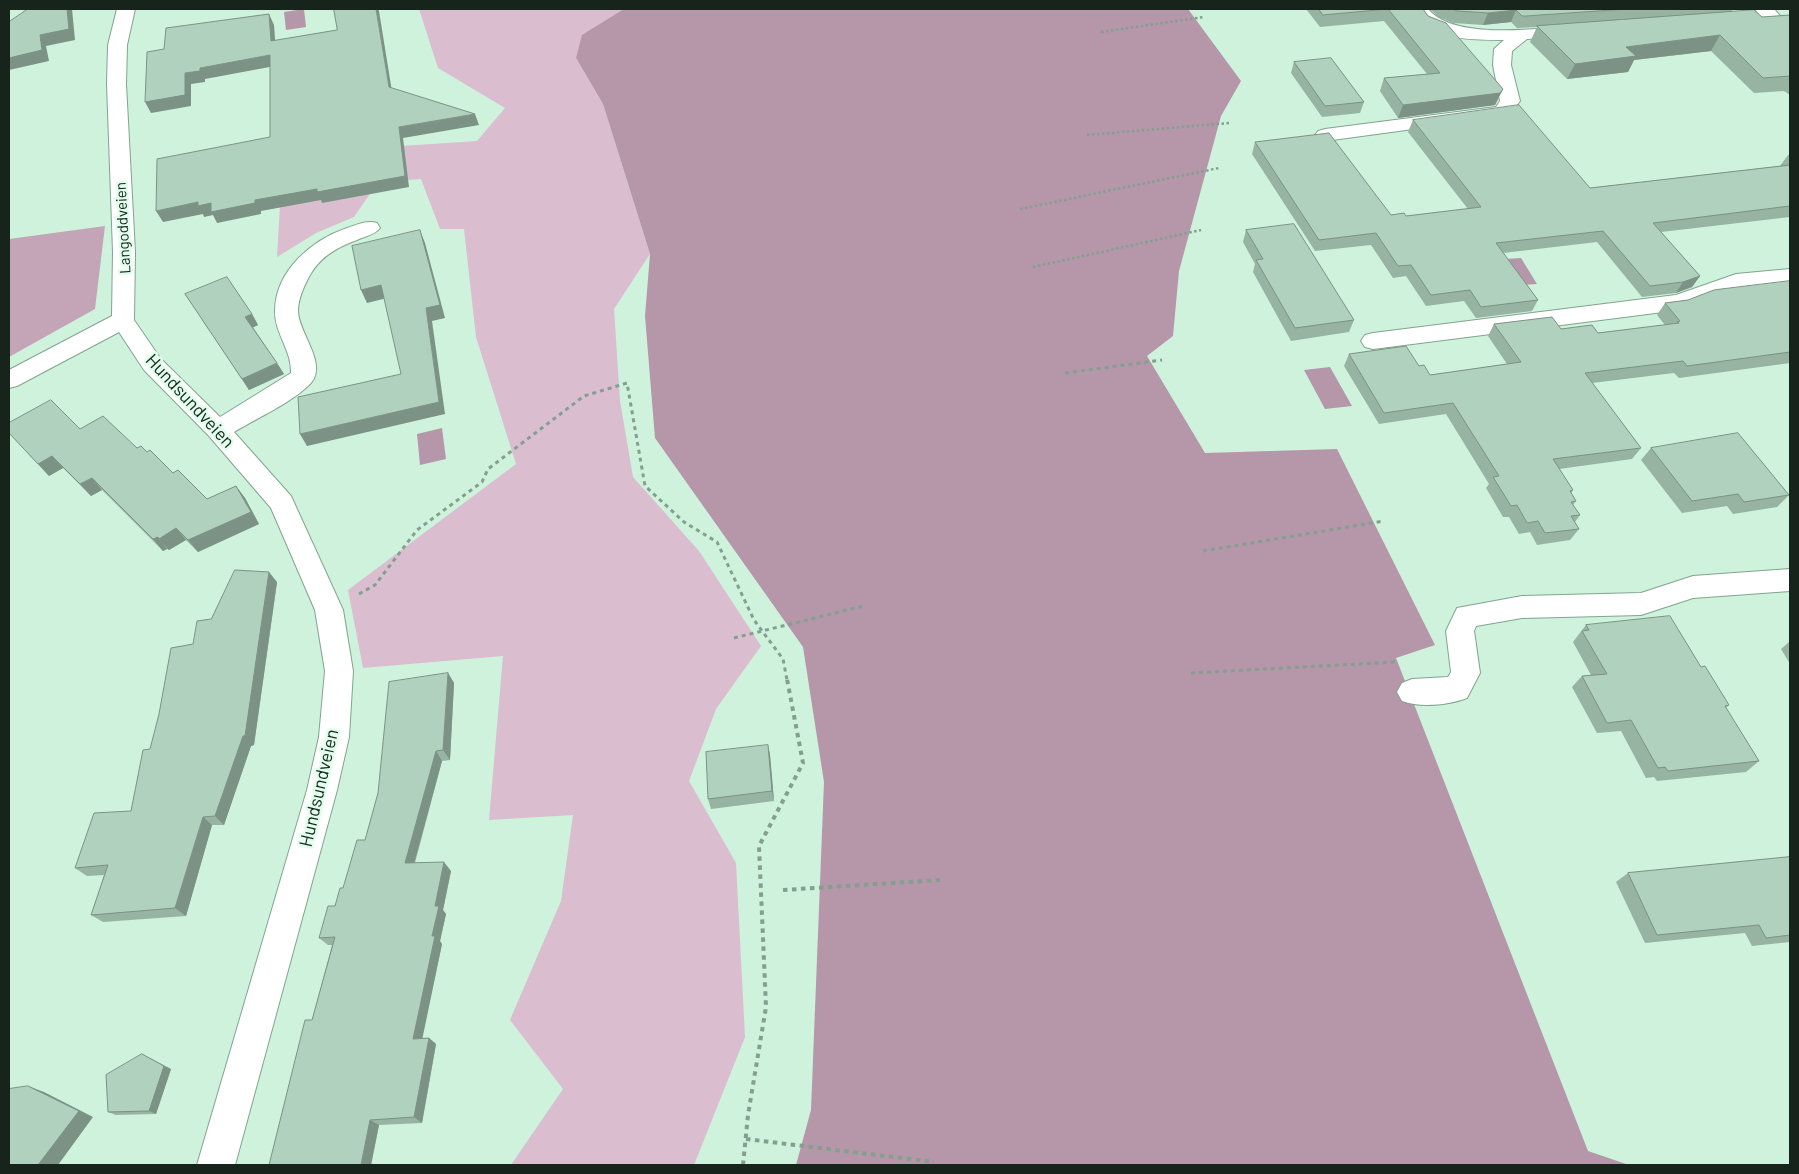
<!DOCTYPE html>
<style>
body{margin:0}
#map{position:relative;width:1799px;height:1174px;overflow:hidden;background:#cef2dc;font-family:Barlow,sans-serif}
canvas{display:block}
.frame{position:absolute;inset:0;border:10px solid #16241c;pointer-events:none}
</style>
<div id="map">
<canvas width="1799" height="1174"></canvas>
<div class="frame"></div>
</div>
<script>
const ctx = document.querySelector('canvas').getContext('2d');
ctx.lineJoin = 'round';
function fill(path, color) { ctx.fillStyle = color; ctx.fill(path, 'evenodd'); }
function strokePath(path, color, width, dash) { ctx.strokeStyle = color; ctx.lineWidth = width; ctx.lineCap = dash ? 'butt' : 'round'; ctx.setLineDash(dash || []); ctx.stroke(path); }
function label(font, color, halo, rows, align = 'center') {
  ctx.font = font + ' Barlow,sans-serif'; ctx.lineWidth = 5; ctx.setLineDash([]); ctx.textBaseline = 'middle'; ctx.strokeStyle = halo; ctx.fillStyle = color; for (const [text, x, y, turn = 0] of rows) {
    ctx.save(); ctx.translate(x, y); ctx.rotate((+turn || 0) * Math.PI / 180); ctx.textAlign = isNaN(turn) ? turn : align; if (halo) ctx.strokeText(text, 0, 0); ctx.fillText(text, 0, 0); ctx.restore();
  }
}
const green = new Path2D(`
 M 419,9 L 624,9 L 576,58 L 603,104 L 650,254 L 614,309 L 620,401 L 633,477 L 699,551 L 761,646 L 716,709 L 689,781 L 736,863 L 745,1037 L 694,1165 L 511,1165 L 563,1089 L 510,1020 L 561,901 L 573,815 L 489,820 L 503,656 L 363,668 L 348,590 L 516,464 L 476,337 L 464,229 L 440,229 L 421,179 L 378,182 L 354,217 L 316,233 L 277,257 L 280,206 L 370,148 L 477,141 L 505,108 L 438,68 Z`);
const forest = new Path2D(`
 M 105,226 L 95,309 L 9,357 L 9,239 Z`);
const water = new Path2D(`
 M 304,9 L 306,27 L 286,30 L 284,12 Z
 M 624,9 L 1188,9 L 1241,81 L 1221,116 L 1179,271 L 1173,336 L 1147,356 L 1205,453 L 1337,449 L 1435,645 L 1396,658 L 1588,1151 L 1629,1165 L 796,1165 L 811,1110 L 824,782 L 803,647 L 655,438 L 645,316 L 650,254 L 603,104 L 576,58 L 582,35 Z
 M 1521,258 L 1537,284 L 1521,285 L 1504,259 Z
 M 1330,367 L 1352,406 L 1325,409 L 1304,370 Z
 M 442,428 L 446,459 L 420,465 L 417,434 Z`);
const pathFar2 = new Path2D(`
 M 1101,32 L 1204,17
 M 1087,135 L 1229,123
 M 1020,209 L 1219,168
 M 1033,267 L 1201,230`);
const pathFar1 = new Path2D(`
 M 1065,373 L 1162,360
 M 1203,551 L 1384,521
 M 359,594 L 375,585 L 417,530 L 482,482 L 488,469 L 584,396 L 627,383 L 645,486 L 684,522 L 717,542 L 754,620 L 783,659 L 787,680
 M 734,638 L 863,606
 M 1191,673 L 1395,662`);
const path = new Path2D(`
 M 783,890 L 940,880
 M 746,1139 L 934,1162
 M 743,1165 L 748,1115 L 766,1007 L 759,846 L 803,763 L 787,679`);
const minor = new Path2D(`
 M 117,9 L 135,9 L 127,45 L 126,84 L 135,252 L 134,320 L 160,358 L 220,417 L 291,373 C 292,350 274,333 275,310 C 276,270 312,240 347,228 C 357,225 366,220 377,223 L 380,228 C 375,235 365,236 357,240 C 337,247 320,257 310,275 C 304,286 298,299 298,311 C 298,332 328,364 311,383 C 293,402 257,418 234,432 L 291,496 L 343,610 L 353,671 L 349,737 L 337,790 L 235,1165 L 197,1165 L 307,790 L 319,737 L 325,671 L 315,610 L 271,508 L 209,436 L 144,370 L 119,332 L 17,386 L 9,388 L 9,370 L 112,316 L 113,252 L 107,84 L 108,45 Z
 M 1410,9 L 1428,9 C 1453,40 1536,29 1572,26 L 1578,27 L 1581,31 L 1578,35 L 1572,36 L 1527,39 L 1512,51 L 1511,65 L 1520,101 L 1509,116 L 1325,141 L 1318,139 L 1315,135 L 1318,131 L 1325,129 L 1496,107 L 1500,101 L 1493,65 L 1494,49 L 1504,40 C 1479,40 1448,40 1426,27 C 1420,23 1414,15 1410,9 Z
 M 1755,9 L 1774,9 L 1781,17 L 1778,21 C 1767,24 1761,18 1755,9 Z
 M 1790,269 L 1790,283 L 1739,288 L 1679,310 L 1373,349 L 1365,347 L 1361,341 L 1365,335 L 1373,333 L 1676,295 L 1736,274 Z
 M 1790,569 L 1790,591 L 1693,598 L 1641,615 L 1522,618 L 1476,626 L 1474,631 L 1480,673 L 1467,698 C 1449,705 1420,708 1402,701 L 1397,692 L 1402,683 L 1412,679 L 1448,677 L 1451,672 L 1446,631 L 1457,608 L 1522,596 L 1641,593 L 1693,576 Z`);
const wall = new Path2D(`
 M 1306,9 L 1423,9 L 1428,16 L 1503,89 L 1495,105 L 1398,118 L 1380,91 L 1384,78 L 1427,74 L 1384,21 L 1320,27 Z
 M 1430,9 L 1733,9 L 1731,12 L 1762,17 L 1790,15 L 1790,95 L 1784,91 L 1754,93 L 1711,51 L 1634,60 L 1628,72 L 1567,79 L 1530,42 L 1537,27 L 1517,28 L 1511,22 L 1483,25 L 1453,23 L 1438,17 Z
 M 1294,62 L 1364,102 L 1360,113 L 1322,117 L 1291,73 Z
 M 1413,120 L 1590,188 L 1780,166 L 1788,155 L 1790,155 L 1790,217 L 1661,232 L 1700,276 L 1692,287 L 1676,293 L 1642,297 L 1597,242 L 1503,253 L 1538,300 L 1532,311 L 1476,318 L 1464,301 L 1426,306 L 1406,276 L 1393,278 L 1371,245 L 1315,251 L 1252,154 L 1255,142 L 1391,215 L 1406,216 L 1468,209 L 1408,132 Z
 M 1246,230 L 1354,320 L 1349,332 L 1291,341 L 1253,272 L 1255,264 L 1243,242 Z
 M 1790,281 L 1790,363 L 1679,378 L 1674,373 L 1592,383 L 1641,448 L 1632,459 L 1559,469 L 1573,490 L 1571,493 L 1576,501 L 1573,505 L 1580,515 L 1575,522 L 1579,529 L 1570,540 L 1537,545 L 1530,532 L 1519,534 L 1509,517 L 1503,517 L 1486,488 L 1489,484 L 1446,414 L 1379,424 L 1344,366 L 1349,354 L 1419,366 L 1430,375 L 1507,364 L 1488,336 L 1494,324 L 1561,329 L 1598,333 L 1665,325 L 1657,315 L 1665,303 L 1688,300 Z
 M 185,294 L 252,314 L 258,325 L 253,327 L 284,374 L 249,390 Z
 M 80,429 L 147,452 L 173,473 L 207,499 L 236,486 L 245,498 L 259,524 L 198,552 L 186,540 L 169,550 L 167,549 L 163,551 L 102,490 L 91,496 L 63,468 L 49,476 L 9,433 Z
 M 1651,448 L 1789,495 L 1777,507 L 1733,514 L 1727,506 L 1682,513 L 1641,460 Z
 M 277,582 L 254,745 L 251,746 L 224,825 L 212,825 L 186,916 L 103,922 L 91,915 L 104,875 L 87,876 L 75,868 L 131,811 L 150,749 L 193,644 L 211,619 Z
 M 1586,625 L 1701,667 L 1729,705 L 1726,708 L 1759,761 L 1746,772 L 1657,781 L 1654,777 L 1646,778 L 1621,731 L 1597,733 L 1572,687 L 1582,676 L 1591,675 L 1573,642 Z
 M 1790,641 L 1790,664 L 1781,649 Z
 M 448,673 L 454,683 L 450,760 L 442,761 L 415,863 L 451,871 L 443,910 L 446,914 L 440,941 L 442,944 L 422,1038 L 429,1038 L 436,1044 L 422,1123 L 379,1125 L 371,1165 L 269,1165 L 312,1020 L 332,945 L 328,945 L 319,938 L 343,888 L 365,840 Z
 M 768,745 L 770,755 L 774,801 L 711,809 L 708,799 Z
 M 1790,857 L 1790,942 L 1752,946 L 1745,933 L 1645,943 L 1616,882 L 1628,873 Z
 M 171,1069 L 156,1114 L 116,1115 L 108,1112 Z`);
const shadedWall = new Path2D(`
 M 67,9 L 72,9 L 75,40 L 46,46 L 49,61 L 9,70 L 9,58 L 40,35 Z
 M 376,9 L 378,9 L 379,11 L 393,98 L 389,87 Z
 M 1516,10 L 1511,22 L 1483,25 L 1488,13 Z
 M 269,14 L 274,25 L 276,52 L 271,41 Z
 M 1720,35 L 1711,51 L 1634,60 L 1628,72 L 1567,79 L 1575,64 L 1626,47 Z
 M 270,55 L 275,66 L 205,79 L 205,82 L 191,84 L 191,106 L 151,113 L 145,102 L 185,73 L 200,68 Z
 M 1503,89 L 1495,105 L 1398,118 L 1403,105 Z
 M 475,114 L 479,125 L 403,138 L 409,187 L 322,203 L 321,200 L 261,211 L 261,214 L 217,223 L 213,215 L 204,217 L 203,214 L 163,222 L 156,211 L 198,202 L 211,203 L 255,200 L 399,127 Z
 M 420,230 L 425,243 L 445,318 L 432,321 L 445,414 L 307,446 L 300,434 L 439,402 L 426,308 Z
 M 1700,276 L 1692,287 L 1676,293 L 1683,282 Z
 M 381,285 L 387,298 L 367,303 L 361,290 Z
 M 252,314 L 258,325 L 252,328 L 245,317 Z
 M 277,363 L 284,374 L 249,390 L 242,379 Z
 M 52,456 L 63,468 L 49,476 L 38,464 Z
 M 92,478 L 102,490 L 91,496 L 80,484 Z
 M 236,486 L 245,498 L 259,524 L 198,552 L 188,540 Z
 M 176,528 L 186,540 L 169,550 L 159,539 Z
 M 158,537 L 167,549 L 163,551 L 153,539 Z
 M 269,572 L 277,582 L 254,745 L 251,746 L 224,825 L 215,816 Z
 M 448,673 L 454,683 L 450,760 L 443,750 Z
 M 768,745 L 770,755 L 774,801 L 772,791 Z
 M 436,751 L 442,761 L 412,871 L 405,863 Z
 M 203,817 L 212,825 L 186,916 L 175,908 Z
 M 444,862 L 451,871 L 443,910 L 446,914 L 440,941 L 442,944 L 421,1045 L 413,1039 L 432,936 L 435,906 Z
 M 429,1038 L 436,1044 L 422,1123 L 414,1117 Z
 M 142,1054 L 171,1069 L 156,1114 L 149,1111 Z
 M 28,1086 L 44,1092 L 93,1117 L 58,1165 L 38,1165 Z
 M 370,1120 L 379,1125 L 371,1165 L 361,1165 Z`);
const building = new Path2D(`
 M 28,9 L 67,9 L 69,29 L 40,35 L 42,50 L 9,58 L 9,22 Z
 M 334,9 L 376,9 L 389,87 L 475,114 L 399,127 L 405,176 L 317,192 L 317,189 L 255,200 L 255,203 L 211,212 L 211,203 L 198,206 L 198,202 L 156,211 L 157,159 L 270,137 L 270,55 L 200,68 L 200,71 L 185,73 L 185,95 L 145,102 L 147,52 L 164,49 L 166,28 L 269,14 L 271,41 L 337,30 Z
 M 1319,9 L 1423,9 L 1428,16 L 1446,23 L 1503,89 L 1500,93 L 1403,105 L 1384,78 L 1440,73 L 1388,9 L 1323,15 Z
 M 1452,9 L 1627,9 L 1526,16 L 1522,16 L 1516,10 L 1488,13 L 1458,11 Z
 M 1754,10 L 1762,17 L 1790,15 L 1790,76 L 1763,78 L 1720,35 L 1626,47 L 1636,56 L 1575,64 L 1537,26 Z
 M 1331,58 L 1364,102 L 1325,106 L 1294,62 Z
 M 1519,105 L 1590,188 L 1790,165 L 1790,206 L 1653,223 L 1700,276 L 1683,282 L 1650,286 L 1603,231 L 1496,243 L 1538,300 L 1481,307 L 1470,290 L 1431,295 L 1411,265 L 1398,266 L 1376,233 L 1319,240 L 1255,142 L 1329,133 L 1391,215 L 1404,213 L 1406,216 L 1481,207 L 1413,120 Z
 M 1294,224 L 1354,320 L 1295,328 L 1256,260 L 1263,259 L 1246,230 Z
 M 420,230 L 440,305 L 426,308 L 439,402 L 300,434 L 298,397 L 401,374 L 381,285 L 361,290 L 352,246 Z
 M 227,277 L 252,314 L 245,317 L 277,363 L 242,379 L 185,294 Z
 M 1790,281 L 1790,352 L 1687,366 L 1683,361 L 1585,373 L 1641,448 L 1553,459 L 1573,490 L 1570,491 L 1576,501 L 1571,502 L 1580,515 L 1571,516 L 1579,529 L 1545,533 L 1538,521 L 1527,523 L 1517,505 L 1511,506 L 1493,477 L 1499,476 L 1453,403 L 1384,413 L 1349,354 L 1406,346 L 1419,366 L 1424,365 L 1430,375 L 1521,362 L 1494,324 L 1552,317 L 1561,329 L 1592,325 L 1598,333 L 1679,323 L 1677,322 L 1680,321 L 1665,303 L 1688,300 L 1714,290 Z
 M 51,400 L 80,429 L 103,416 L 137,448 L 141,446 L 147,452 L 150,450 L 173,473 L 178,470 L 207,499 L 236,486 L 251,512 L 188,540 L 176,528 L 159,539 L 158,537 L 153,539 L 92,478 L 80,484 L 52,456 L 38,464 L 9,433 L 9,423 Z
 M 1738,433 L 1789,495 L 1744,502 L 1738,494 L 1692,501 L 1651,448 Z
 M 235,570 L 269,572 L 245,736 L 243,736 L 215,816 L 203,817 L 175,908 L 91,915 L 108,865 L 75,868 L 94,813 L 131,811 L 143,750 L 150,749 L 159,714 L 171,648 L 193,644 L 197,621 L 211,619 Z
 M 1670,616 L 1701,667 L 1705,666 L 1729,705 L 1725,706 L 1759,761 L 1668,771 L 1665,767 L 1658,768 L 1631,720 L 1607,723 L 1582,676 L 1607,674 L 1582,631 L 1589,630 L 1586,625 Z
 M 448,673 L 443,750 L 436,751 L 405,863 L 444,862 L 435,906 L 439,906 L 432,936 L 435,936 L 413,1039 L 429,1038 L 414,1117 L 370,1120 L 361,1165 L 269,1165 L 305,1020 L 312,1020 L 335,937 L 319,938 L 328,906 L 335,906 L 340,888 L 343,888 L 357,840 L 365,840 L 378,793 L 389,682 Z
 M 768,745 L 772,791 L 708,799 L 706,752 Z
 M 1790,857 L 1790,935 L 1766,938 L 1759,925 L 1657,935 L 1628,873 Z
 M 142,1054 L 164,1066 L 149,1111 L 108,1112 L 106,1075 Z
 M 28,1086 L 79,1111 L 38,1165 L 9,1165 L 9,1089 Z`);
const farStreetnames = [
 ["Langoddveien",123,228,-93]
];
const streetNames = [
 ["Hundsundveien",190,401,47],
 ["Hundsundveien",319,788,-77]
];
fill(green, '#dabdcf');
fill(forest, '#c4a5b8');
fill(water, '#b597a9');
strokePath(minor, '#82a48f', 2);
strokePath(pathFar2, '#849f8f', 2.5, [2.5, 2.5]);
strokePath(pathFar1, '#849f8f', 3, [4, 4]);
strokePath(path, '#849f8f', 4, [4.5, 4.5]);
fill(minor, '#fff');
fill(wall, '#97b4a3');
fill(shadedWall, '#7b9284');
fill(building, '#b0d1bd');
strokePath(building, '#7b9284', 1);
label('15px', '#16241c', '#e1fdeb', farStreetnames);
label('18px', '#16241c', '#e1fdeb', streetNames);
</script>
